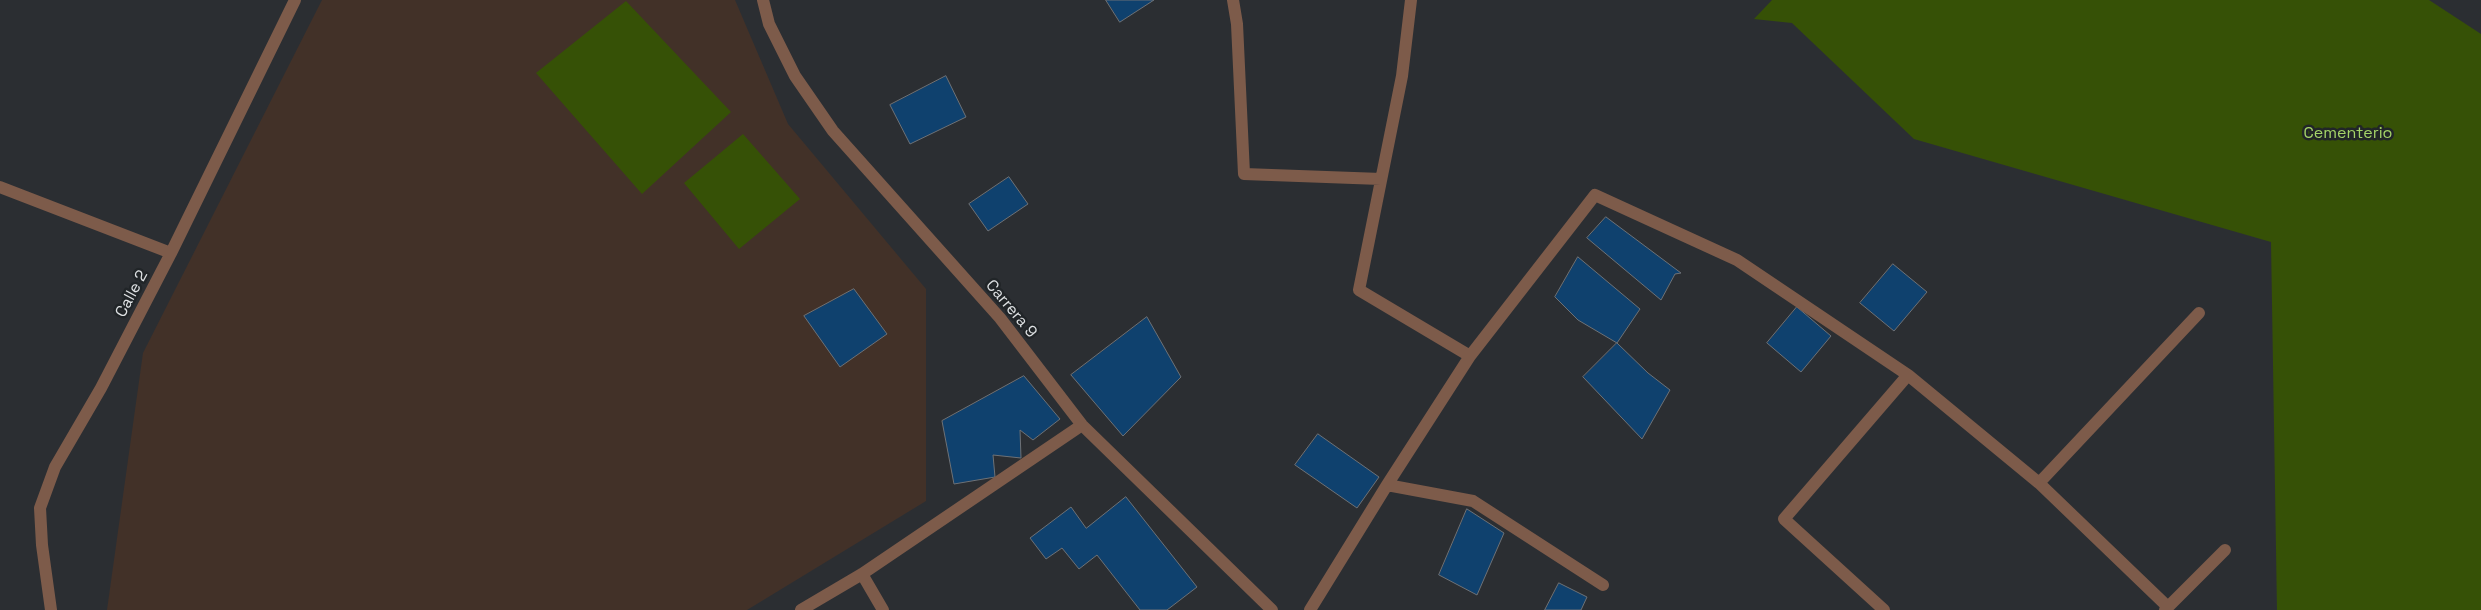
<!DOCTYPE html>
<style>
body{margin:0}
canvas{display:block;background:#2b2e32}
</style>
<canvas width="2481" height="610"></canvas>
<script>
const ctx = document.querySelector('canvas').getContext('2d');
ctx.lineJoin = 'round';
function fill(path, color) { ctx.fillStyle = color; ctx.fill(path, 'evenodd'); }
function strokePath(path, color, width, dash) { ctx.strokeStyle = color; ctx.lineWidth = width; ctx.lineCap = dash ? 'butt' : 'round'; ctx.setLineDash(dash || []); ctx.stroke(path); }
function label(font, color, halo, rows, align = 'center') {
  ctx.font = font + ' "Space Grotesk",sans-serif'; ctx.lineWidth = 5; ctx.setLineDash([]); ctx.textBaseline = 'middle'; ctx.strokeStyle = halo; ctx.fillStyle = color; for (const [text, x, y, turn = 0] of rows) {
    ctx.save(); ctx.translate(x, y); ctx.rotate((+turn || 0) * Math.PI / 180); ctx.textAlign = isNaN(turn) ? turn : align; if (halo) ctx.strokeText(text, 0, 0); ctx.fillText(text, 0, 0); ctx.restore();
  }
}
const medical = new Path2D(`
 M 322,0 L 735,0 L 788,124 L 926,289 L 926,501 L 747,610 L 107,610 L 143,353 Z`);
const green = new Path2D(`
 M 1772,0 L 2429,0 L 2481,34 L 2481,610 L 2277,610 L 2271,242 L 1914,139 L 1792,23 L 1754,19 Z
 M 626,1 L 731,112 L 642,194 L 536,73 Z
 M 743,134 L 800,199 L 739,249 L 684,183 Z`);
const building = new Path2D(`
 M 1106,0 L 1154,0 L 1120,22 Z
 M 946,76 L 966,117 L 910,144 L 890,105 Z
 M 1009,177 L 1028,204 L 988,231 L 969,204 Z
 M 1606,217 L 1681,273 L 1675,274 L 1661,300 L 1587,238 Z
 M 1578,257 L 1640,309 L 1617,343 L 1578,320 L 1555,297 Z
 M 1893,264 L 1927,292 L 1894,331 L 1860,303 Z
 M 854,289 L 887,334 L 840,367 L 804,316 Z
 M 1797,307 L 1831,336 L 1801,372 L 1767,343 Z
 M 1147,317 L 1181,377 L 1123,436 L 1071,375 Z
 M 1617,343 L 1648,373 L 1670,390 L 1642,439 L 1583,377 Z
 M 1024,376 L 1060,419 L 1033,440 L 1020,430 L 1021,458 L 993,455 L 995,477 L 954,484 L 942,421 Z
 M 1318,434 L 1379,477 L 1357,508 L 1295,465 Z
 M 1126,497 L 1197,587 L 1167,610 L 1140,610 L 1097,555 L 1079,569 L 1062,548 L 1046,559 L 1030,538 L 1071,507 L 1086,528 Z
 M 1467,509 L 1504,533 L 1477,595 L 1439,575 Z
 M 1559,583 L 1587,597 L 1581,610 L 1545,610 Z`);
const minor = new Path2D(`
 M 763,0 L 769,24 L 795,76 L 833,131 L 1000,318 L 1082,425 L 1272,610
 M 1233,0 L 1237,24 L 1244,174 L 1381,179
 M 1411,0 L 1402,76 L 1359,290 L 1470,356
 M 0,187 L 171,253
 M 2039,483 L 2199,313
 M 1387,485 L 1473,501 L 1603,585
 M 862,574 L 883,610
 M 51,610 L 42,545 L 40,508 L 55,467 L 101,388 L 171,253 L 295,0
 M 801,610 L 862,574 L 1082,425
 M 1310,610 L 1387,485 L 1470,356 L 1595,195 L 1737,260 L 1908,375 L 2039,483 L 2168,607
 M 1884,610 L 1784,519 L 1908,375
 M 2165,610 L 2225,550`);
const parkNames = [
 ["Cementerio",2348,134]
];
const streetNames = [
 ["Calle 2",132,294,-62],
 ["Carrera 9",1011,309,50]
];
fill(medical, '#423128');
fill(green, '#365106');
fill(building, '#0f416e');
strokePath(building, '#6d7176', 1);
strokePath(minor, '#7d5b4a', 12);
label('16px', '#a5d468', '#212528', parkNames);
label('16px', '#dfe2e4', '#212528', streetNames);
</script>
